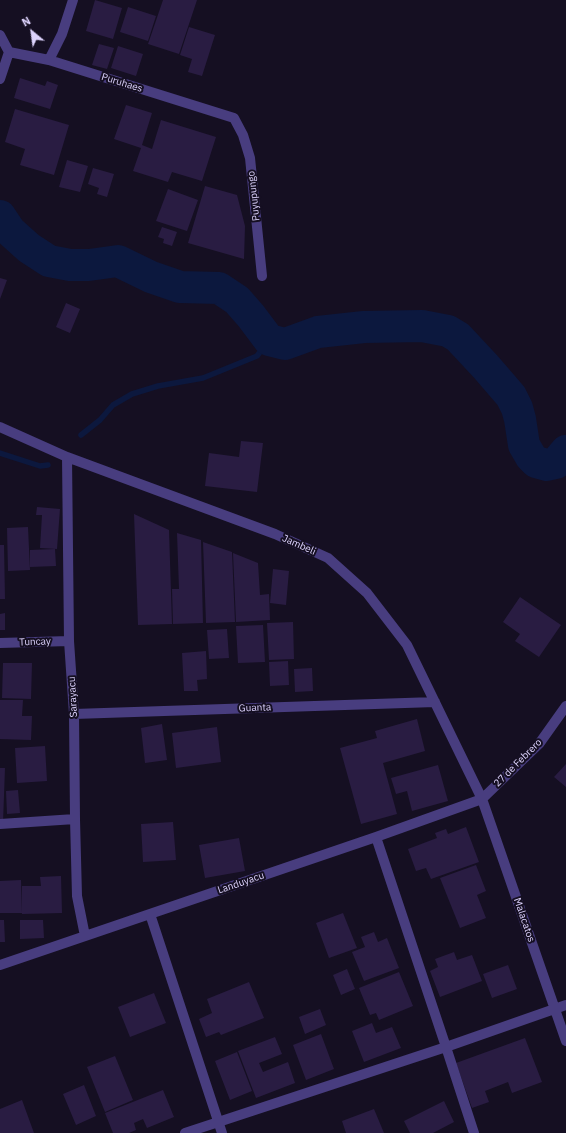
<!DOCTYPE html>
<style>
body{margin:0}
#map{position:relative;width:566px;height:1133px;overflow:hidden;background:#150f22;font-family:"IBM Plex Sans",sans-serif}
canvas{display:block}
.north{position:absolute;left:12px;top:12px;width:40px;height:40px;-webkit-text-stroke:3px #150f22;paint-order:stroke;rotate:331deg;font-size:11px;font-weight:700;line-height:16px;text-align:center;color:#ddd3fd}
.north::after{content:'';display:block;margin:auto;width:14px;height:18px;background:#ddd3fd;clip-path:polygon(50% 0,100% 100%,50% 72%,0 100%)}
</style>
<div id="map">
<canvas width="566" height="1133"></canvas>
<div class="north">N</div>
</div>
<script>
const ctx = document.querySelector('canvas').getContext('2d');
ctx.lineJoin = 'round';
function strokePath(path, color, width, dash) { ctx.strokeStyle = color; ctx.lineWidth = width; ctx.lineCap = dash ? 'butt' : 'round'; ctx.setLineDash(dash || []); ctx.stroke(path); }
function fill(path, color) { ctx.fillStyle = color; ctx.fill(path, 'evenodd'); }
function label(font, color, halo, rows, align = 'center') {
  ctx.font = font + ' "IBM Plex Sans",sans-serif'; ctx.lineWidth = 4; ctx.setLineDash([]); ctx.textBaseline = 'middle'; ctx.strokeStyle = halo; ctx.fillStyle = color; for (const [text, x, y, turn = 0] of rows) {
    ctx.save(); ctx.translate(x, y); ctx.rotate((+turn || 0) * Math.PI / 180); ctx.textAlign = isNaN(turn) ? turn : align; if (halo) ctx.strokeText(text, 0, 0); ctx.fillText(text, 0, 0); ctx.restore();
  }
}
const stream = new Path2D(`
 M 81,435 L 100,420 L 113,405 L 132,394 L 158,386 L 203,378 L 257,356 L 269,340
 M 0,453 L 40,466 L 48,465`);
const river = new Path2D(`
 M 0,216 L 10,231 L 29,248 L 49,261 L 70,265 L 89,265 L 118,261 L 151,277 L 180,287 L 219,288 L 237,300 L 251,316 L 269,340 L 285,344 L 318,332 L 364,327 L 422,326 L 448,331 L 458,337 L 486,367 L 511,396 L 517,408 L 520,419 L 524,445 L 531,457 L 536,462 L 547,465 L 556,463 L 566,451`);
const building = new Path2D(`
 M 95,0 L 122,8 L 113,39 L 86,31 Z
 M 163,0 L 197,0 L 179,54 L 148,44 Z
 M 128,7 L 156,16 L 148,41 L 120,32 Z
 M 189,27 L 215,35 L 202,76 L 188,72 L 192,59 L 180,55 Z
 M 99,44 L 114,48 L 107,69 L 92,65 Z
 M 118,46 L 143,54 L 136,76 L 111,68 Z
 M 20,78 L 45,86 L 47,81 L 58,85 L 50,109 L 14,98 Z
 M 126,105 L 152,113 L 142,145 L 152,149 L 161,120 L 216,137 L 202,181 L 172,172 L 168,182 L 133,171 L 141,148 L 114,139 Z
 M 15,109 L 69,125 L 54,175 L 20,165 L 25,149 L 5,142 Z
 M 67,160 L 88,166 L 80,192 L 59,187 Z
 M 93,168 L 114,174 L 107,197 L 97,194 L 99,188 L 88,184 Z
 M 205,186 L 237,195 L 245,226 L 244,259 L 188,243 Z
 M 168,189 L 198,200 L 187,231 L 156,221 Z
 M 162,227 L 177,232 L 172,246 L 163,243 L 164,239 L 158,237 Z
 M 0,278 L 7,280 L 0,299 Z
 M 66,303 L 80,309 L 70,333 L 56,327 Z
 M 241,441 L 263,443 L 257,492 L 205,486 L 209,453 L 239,457 Z
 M 37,507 L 60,509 L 57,549 L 40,548 L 42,515 L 36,515 Z
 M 134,514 L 169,530 L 172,624 L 138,625 Z
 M 28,527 L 30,570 L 8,571 L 7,528 Z
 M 177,533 L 201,540 L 203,623 L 173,624 L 172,589 L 179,589 Z
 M 203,542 L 232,552 L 235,622 L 206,623 Z
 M 0,545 L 4,545 L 5,599 L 0,599 Z
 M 55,549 L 56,566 L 30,567 L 30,550 Z
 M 233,553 L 258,563 L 260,595 L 269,594 L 270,620 L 236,622 Z
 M 273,569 L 289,571 L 286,605 L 270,603 Z
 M 520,597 L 561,625 L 539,657 L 515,641 L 520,634 L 503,622 Z
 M 5,613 L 5,630 L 0,630 L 0,614 Z
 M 293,622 L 294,659 L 269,660 L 267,623 Z
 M 263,625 L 265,662 L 238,663 L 236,626 Z
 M 227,629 L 229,658 L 209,659 L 207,630 Z
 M 206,651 L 207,679 L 197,680 L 198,691 L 184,691 L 182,653 Z
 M 288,661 L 289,685 L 270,686 L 269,662 Z
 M 3,663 L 32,663 L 31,699 L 2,698 Z
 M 312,668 L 313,691 L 295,692 L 294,669 Z
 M 0,700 L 23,700 L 22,716 L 32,716 L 31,740 L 0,739 Z
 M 417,719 L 425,751 L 383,763 L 397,814 L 361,824 L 340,748 L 377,738 L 375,731 Z
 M 162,724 L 167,760 L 145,763 L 141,728 Z
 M 217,727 L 221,762 L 176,768 L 172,733 Z
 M 45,746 L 47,781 L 17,783 L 15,748 Z
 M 566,764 L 566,787 L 554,777 Z
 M 438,765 L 448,801 L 412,811 L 407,791 L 396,794 L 391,778 Z
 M 0,768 L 5,768 L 3,823 L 0,823 Z
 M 18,790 L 20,813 L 7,814 L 6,791 Z
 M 173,822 L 176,860 L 143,862 L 141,824 Z
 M 466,827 L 479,862 L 431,879 L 426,868 L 416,871 L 408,849 L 437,838 L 435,833 L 446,829 L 448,834 Z
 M 239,838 L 245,871 L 205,878 L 199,845 Z
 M 476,865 L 486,891 L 477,895 L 486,918 L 460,928 L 440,878 Z
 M 61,876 L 62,913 L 22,914 L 22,886 L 41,886 L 40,877 Z
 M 21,880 L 22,913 L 0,913 L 0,881 Z
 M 343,913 L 357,948 L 329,958 L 316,923 Z
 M 0,920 L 4,920 L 5,942 L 0,942 Z
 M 20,920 L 43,920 L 44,938 L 20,939 Z
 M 374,932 L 378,942 L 387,938 L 399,968 L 364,981 L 352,952 L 365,947 L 361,937 Z
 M 454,952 L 457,960 L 472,955 L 482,981 L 440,997 L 430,971 L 438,967 L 435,959 Z
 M 508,965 L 517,989 L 492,998 L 483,974 Z
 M 347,969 L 355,989 L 341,995 L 333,975 Z
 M 399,972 L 413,1006 L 379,1020 L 376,1013 L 370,1015 L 359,988 Z
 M 249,982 L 264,1018 L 221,1035 L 219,1032 L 206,1037 L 199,1019 L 212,1013 L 207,999 Z
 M 154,993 L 166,1023 L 130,1037 L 118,1007 Z
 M 320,1009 L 326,1025 L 305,1034 L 299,1017 Z
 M 372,1023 L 376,1033 L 392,1027 L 401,1048 L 364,1062 L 352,1031 Z
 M 321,1034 L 334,1069 L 306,1080 L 293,1045 Z
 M 275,1037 L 282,1054 L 259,1063 L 263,1072 L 288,1062 L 295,1083 L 256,1098 L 238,1051 Z
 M 525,1038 L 542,1082 L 512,1093 L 508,1082 L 485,1091 L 489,1102 L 472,1108 L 456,1063 Z
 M 237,1052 L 252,1091 L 230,1100 L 215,1061 Z
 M 115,1056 L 133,1100 L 105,1112 L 87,1067 Z
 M 84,1085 L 96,1116 L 76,1125 L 63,1094 Z
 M 163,1090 L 174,1117 L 147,1128 L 143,1119 L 134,1123 L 136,1130 L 129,1133 L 113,1133 L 105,1113 Z
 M 22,1100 L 34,1133 L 0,1133 L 0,1109 Z
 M 444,1101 L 454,1122 L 433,1133 L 410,1133 L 404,1121 Z
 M 374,1109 L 384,1133 L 346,1133 L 342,1121 Z`);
const minor = new Path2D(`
 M 0,35 L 9,52 L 0,79
 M 9,52 L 49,60 L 234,118 L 243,135 L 250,158 L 262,276
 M 49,60 L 62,34 L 73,0
 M 0,427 L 67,457 L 275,534 L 328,558 L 367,593 L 407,645 L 482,799 L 566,1041
 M 67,457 L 69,641 L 74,714 L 75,819 L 77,896 L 85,936
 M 0,643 L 69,641
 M 74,714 L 435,702
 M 0,824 L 75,819
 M 376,837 L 446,1047 L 474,1133
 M 150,914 L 222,1133
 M 0,965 L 376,837 L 482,799 L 539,744 L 566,706
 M 185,1133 L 446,1047 L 566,1005`);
const streetNames = [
 ["Puruhaes",122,83,17],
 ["Puyupungo",254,196,-96],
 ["Jambeli",299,545,24],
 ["Tuncay",35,642,-2],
 ["Sarayacu",73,697,-93],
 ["Guanta",255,708,-2],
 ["27 de Febrero",518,763,-45],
 ["Landuyacu",241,883,-19],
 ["Malacatos",524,920,71]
];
strokePath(stream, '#0c183e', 5.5);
strokePath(river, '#0c183e', 32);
fill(building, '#291c42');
strokePath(minor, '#483d7f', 10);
label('10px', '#ddd3fd', '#150f22', streetNames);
</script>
